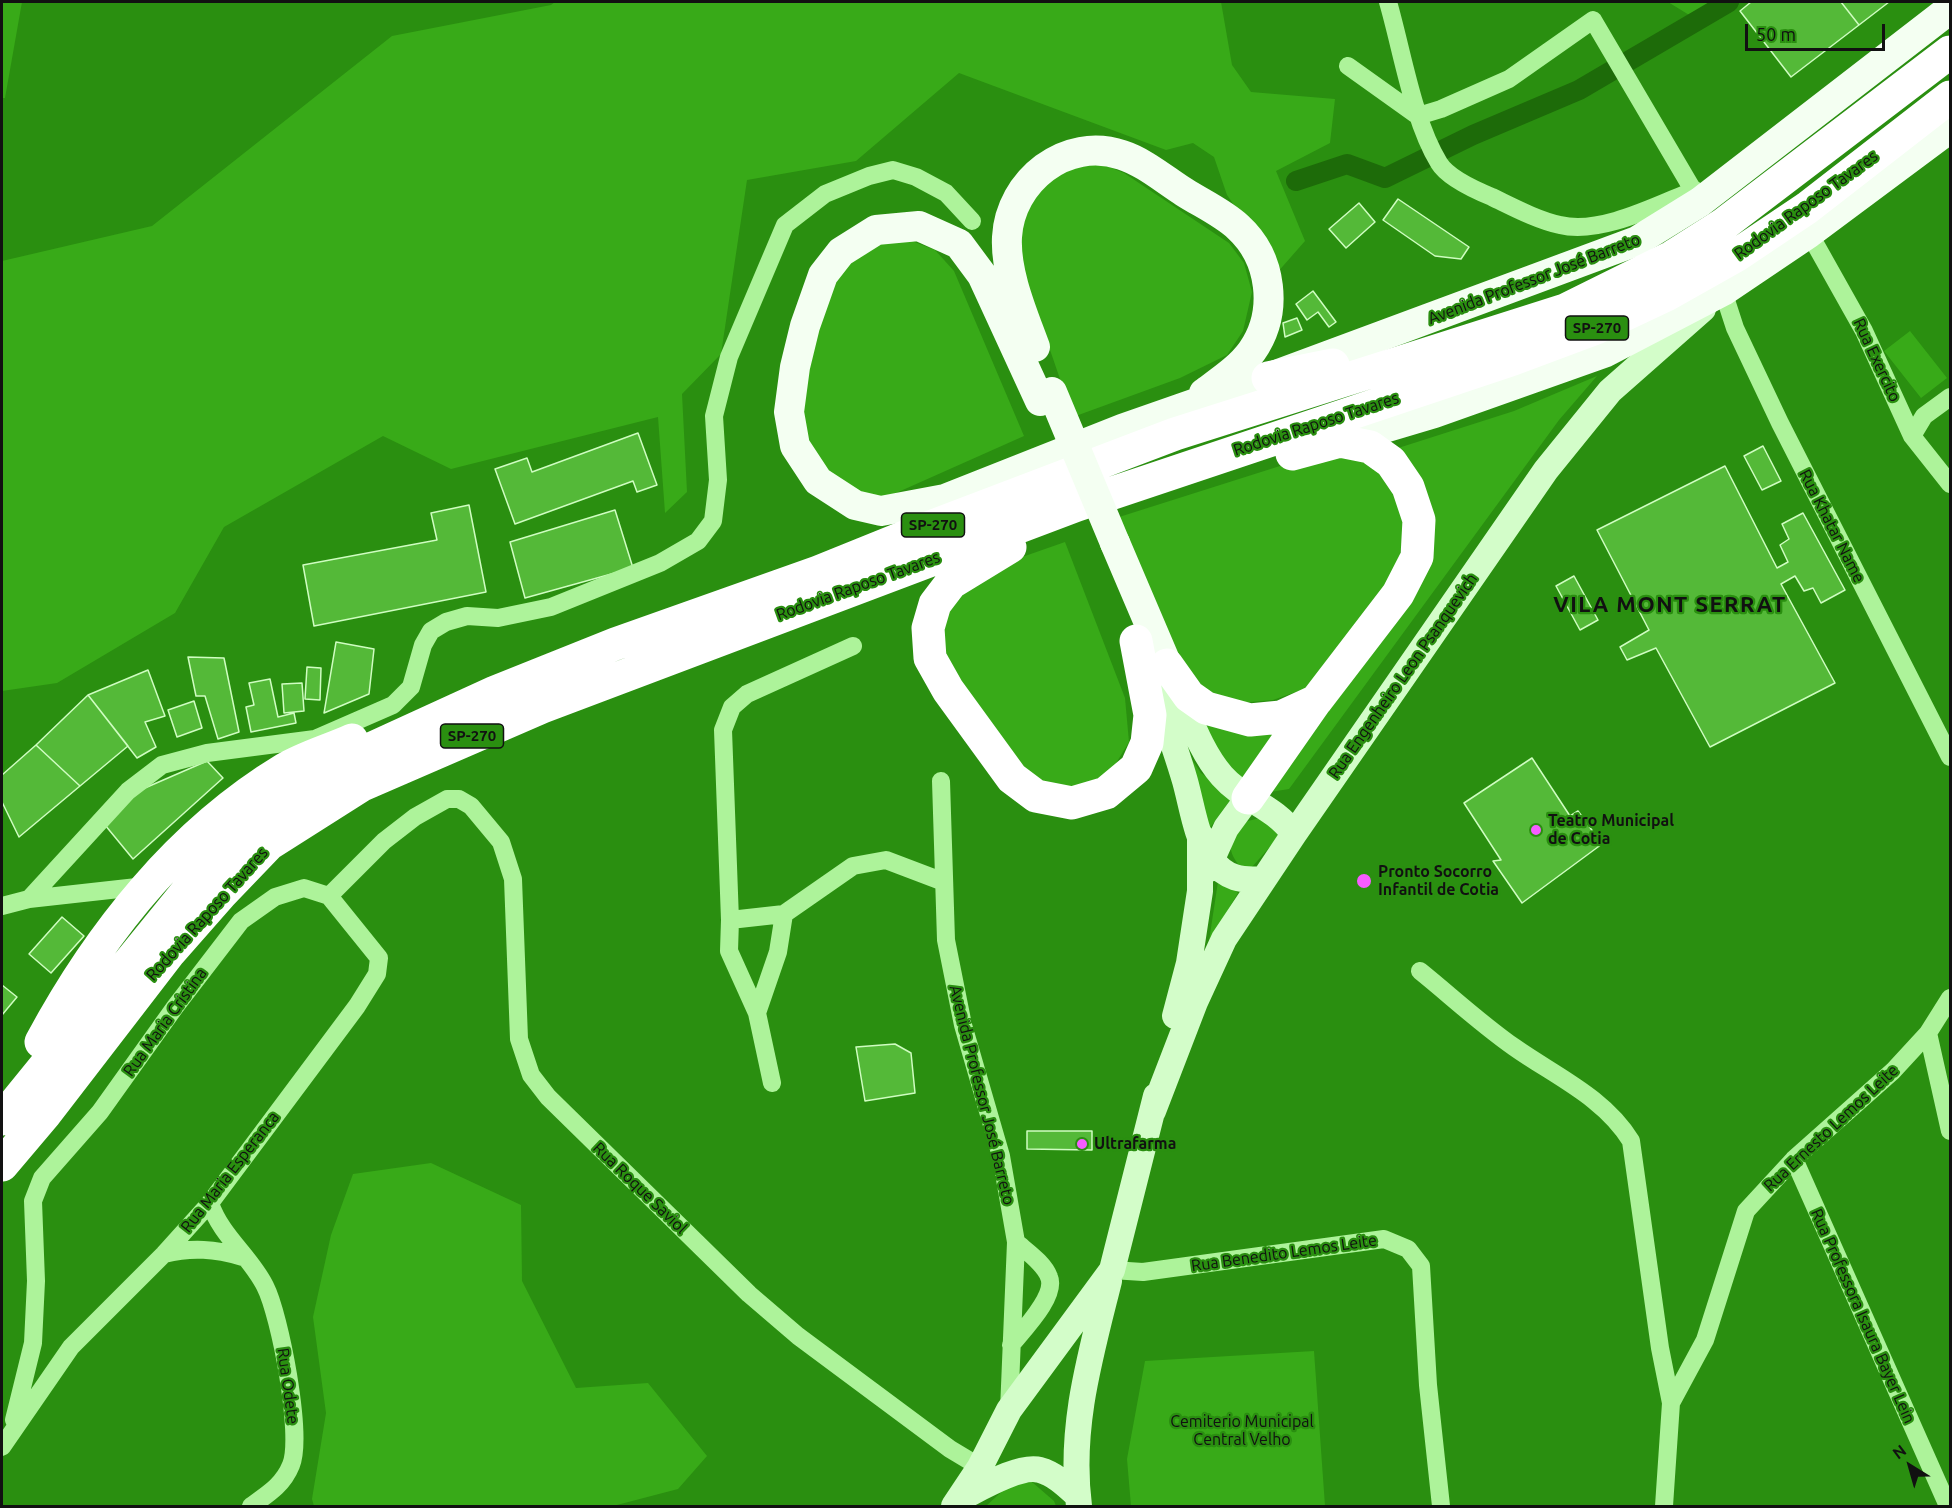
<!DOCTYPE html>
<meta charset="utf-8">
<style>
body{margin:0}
#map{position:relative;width:1952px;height:1508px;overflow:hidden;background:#2a8f10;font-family:Ubuntu,sans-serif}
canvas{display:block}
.frame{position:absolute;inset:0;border:3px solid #111;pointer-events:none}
.north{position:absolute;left:1880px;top:1436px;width:60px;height:60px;-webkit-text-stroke:4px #2a8f10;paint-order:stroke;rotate:323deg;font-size:16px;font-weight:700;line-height:24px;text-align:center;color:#111}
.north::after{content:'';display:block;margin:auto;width:21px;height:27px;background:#111;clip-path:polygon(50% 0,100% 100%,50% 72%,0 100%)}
.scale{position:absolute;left:1745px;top:24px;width:140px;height:27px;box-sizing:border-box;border:3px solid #111;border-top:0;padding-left:8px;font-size:18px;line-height:21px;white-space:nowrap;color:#111;-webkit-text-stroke:4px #2a8f10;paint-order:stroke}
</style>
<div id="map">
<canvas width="1952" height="1508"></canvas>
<div class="frame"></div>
<div class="north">N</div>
<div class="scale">50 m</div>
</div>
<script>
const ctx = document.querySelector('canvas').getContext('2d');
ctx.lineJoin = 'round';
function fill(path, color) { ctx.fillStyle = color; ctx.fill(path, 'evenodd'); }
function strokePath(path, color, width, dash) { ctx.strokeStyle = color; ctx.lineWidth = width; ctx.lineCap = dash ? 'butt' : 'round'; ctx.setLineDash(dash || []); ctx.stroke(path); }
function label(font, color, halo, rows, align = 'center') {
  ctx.font = font + ' Ubuntu,sans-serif'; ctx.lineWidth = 4.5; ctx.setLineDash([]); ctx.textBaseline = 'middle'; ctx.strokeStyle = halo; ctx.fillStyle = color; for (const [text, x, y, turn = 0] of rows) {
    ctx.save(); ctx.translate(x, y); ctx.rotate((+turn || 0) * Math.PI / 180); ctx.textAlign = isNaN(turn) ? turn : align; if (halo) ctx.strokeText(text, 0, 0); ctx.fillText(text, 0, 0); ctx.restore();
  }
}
const green = new Path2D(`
 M 2,2 L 22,2 L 5,98 L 2,98 Z
 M 555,2 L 1221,2 L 1232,65 L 1251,92 L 1335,99 L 1330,143 L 1276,171 L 1305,241 L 1276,274 L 1254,234 L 1227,195 L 1214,157 L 1193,143 L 1166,150 L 959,73 L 856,161 L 747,180 L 721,354 L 682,394 L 687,492 L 665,513 L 658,417 L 451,469 L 383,436 L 224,527 L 175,613 L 57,683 L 2,691 L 2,261 L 152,226 L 392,36 L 551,5 Z
 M 1668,2 L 1729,2 L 1699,21 Z
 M 1092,160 L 1124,173 L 1229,243 L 1244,263 L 1252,292 L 1243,331 L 1227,355 L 1180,378 L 1073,417 L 1011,236 L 1048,171 Z
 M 912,241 L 935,250 L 954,271 L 1024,436 L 887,497 L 851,492 L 831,478 L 797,421 L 826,290 L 869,244 Z
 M 1910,331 L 1947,378 L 1921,398 L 1884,351 Z
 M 1597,376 L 1559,420 L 1289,789 L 1264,793 L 1417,585 L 1392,450 L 1514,411 Z
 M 1343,446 L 1371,459 L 1390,483 L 1406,514 L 1400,555 L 1387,583 L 1307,688 L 1273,700 L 1239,703 L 1203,694 L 1191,684 L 1116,518 Z
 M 1065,542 L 1125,698 L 1129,742 L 1110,773 L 1083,786 L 1062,789 L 1016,769 L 939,658 L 944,608 L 1005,563 Z
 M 1208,717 L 1292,721 L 1247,783 L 1233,777 L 1203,732 Z
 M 1182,745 L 1201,773 L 1233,796 L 1207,832 Z
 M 1264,817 L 1282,833 L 1252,867 L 1240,867 C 1224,845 1231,842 1244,822 Z
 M 1219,875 L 1238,893 L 1209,941 Z
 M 431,1163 L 521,1205 L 522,1281 L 576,1388 L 648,1383 L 707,1456 L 678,1489 L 613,1506 L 314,1506 L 312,1499 L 326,1413 L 313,1317 L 331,1235 L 353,1174 Z
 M 1314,1351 L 1325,1506 L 1131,1506 L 1127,1459 L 1145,1361 Z
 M 1032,1482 L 1054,1501 L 1056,1506 L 986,1506 L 1009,1485 Z`);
const canal = new Path2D(`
 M 1296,181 L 1347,164 L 1385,178 L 1473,135 L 1579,90 L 1729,2`);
const building = new Path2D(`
 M 1751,2 L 1841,2 L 1859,25 L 1791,77 L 1740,11 Z
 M 1841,2 L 1889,2 L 1859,25 Z
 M 1398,199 L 1469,247 L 1461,259 L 1435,256 L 1383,220 Z
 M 1359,203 L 1375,222 L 1346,248 L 1329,229 Z
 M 1313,291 L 1336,322 L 1329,327 L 1318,312 L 1307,320 L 1296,304 Z
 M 1297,318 L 1302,330 L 1285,337 L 1283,323 Z
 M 638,433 L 657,485 L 637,492 L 633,481 L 515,524 L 495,469 L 527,458 L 532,472 Z
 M 1763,446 L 1781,481 L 1762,490 L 1744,456 Z
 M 1725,466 L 1777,568 L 1788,562 L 1780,545 L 1789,539 L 1782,524 L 1803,513 L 1845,590 L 1821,603 L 1813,588 L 1804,591 L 1795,576 L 1781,584 L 1835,683 L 1710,747 L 1656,648 L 1627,660 L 1620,647 L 1649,630 L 1597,530 Z
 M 469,505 L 486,592 L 314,626 L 303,565 L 437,540 L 431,513 Z
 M 615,510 L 633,568 L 525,598 L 510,542 Z
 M 1574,576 L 1598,620 L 1580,630 L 1556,586 Z
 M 336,642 L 374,649 L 369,694 L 324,713 Z
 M 188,657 L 224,658 L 239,732 L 218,739 L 205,696 L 196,696 Z
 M 307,667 L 321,668 L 320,700 L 305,699 Z
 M 148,670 L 165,716 L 145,722 L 156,747 L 137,758 L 88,695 Z
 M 270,679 L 278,717 L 294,713 L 296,723 L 251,732 L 246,707 L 254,705 L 249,683 Z
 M 302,683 L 304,711 L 284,713 L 282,684 Z
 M 88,695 L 128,746 L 80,786 L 36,745 Z
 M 194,701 L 202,728 L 177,737 L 168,710 Z
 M 36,745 L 80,786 L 19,837 L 2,802 L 2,775 Z
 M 1532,758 L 1570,816 L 1578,811 L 1602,844 L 1522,903 L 1493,861 L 1501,860 L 1464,803 Z
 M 207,761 L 223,778 L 133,859 L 105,825 L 138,791 Z
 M 62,917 L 84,936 L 51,973 L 29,954 Z
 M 2,985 L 17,997 L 2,1015 Z
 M 895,1044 L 911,1053 L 915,1093 L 865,1101 L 856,1047 Z
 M 1027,1131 L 1092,1131 L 1092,1150 L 1027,1149 Z`);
const minor = new Path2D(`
 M 1388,2 C 1402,50 1413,121 1439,163 C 1448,178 1475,190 1492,197 C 1513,207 1537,220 1560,225 C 1601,235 1657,205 1695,190
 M 1348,66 L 1418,116 L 1441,109 L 1509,79 L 1593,20 L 1700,202
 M 1809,233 L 1864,331 L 1912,436 L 1950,484
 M 1723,291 L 1735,328 L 1780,423 L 1950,757
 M 1912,436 L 1924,416 L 1950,397
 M 941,781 L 946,940 L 963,1025 L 1001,1156 L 1016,1242 L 1009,1410
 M 329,896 L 384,841 L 415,817 L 447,799 L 459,799 L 471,806 L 501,842 L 513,879 L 519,1039 L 531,1075 L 548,1097 L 749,1294 L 798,1336 L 950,1449 L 980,1467
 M 29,899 L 146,886
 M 2,906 L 29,899 L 128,791 L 162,765 L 207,753 L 315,739 L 393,705 L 411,687 L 423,645 L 431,631 L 446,622 L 467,616 L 498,618 L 551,607 L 660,563 L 698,541 L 713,521 L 718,480 L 714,416 L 729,357 L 785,225 L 825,194 L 869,176 L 893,170 L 916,177 L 946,193 L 972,221
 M 730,920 L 723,730 L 732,707 L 747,694 L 853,646
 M 1420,971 C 1451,996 1481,1024 1514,1047 C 1555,1076 1604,1097 1631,1141 L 1660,1348 L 1671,1403
 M 757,1013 L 778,952 L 784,914
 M 1928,1033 L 1950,1131
 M 772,1083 L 757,1013 L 729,951 L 730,920 L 784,914 L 853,866 L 886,860 L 944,882
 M 1794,1159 L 1948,1506
 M 210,1203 C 221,1236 250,1256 265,1286 C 280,1315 303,1436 291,1465 C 283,1485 268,1494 251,1506
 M 164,1254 C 192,1247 215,1249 243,1257
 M 1112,1270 L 1143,1272 L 1384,1239 L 1408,1249 L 1421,1266 L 1428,1385 L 1441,1506
 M 1011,1345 C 1023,1330 1057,1296 1049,1277 C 1044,1263 1026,1251 1016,1242
 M 14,1420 L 33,1343 L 36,1281 L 33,1201 L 42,1178 L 100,1112 L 175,1007 L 241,921 L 275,897 L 304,888 L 329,896
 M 2,1447 L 71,1347 L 164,1254 L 210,1203 L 357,1006 L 377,974 L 379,958 L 329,896
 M 1664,1506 L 1671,1403 L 1705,1340 L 1746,1211 L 1794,1159 L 1893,1071 L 1928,1033 L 1950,998`);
const secondary = new Path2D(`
 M 1175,685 C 1189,715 1200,751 1222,776 C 1244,801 1273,805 1294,834
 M 1154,689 C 1165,720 1176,750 1185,781 C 1192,806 1196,838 1211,859 C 1226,879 1242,881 1264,879
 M 1207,870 L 1226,828 L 1248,798
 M 1175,1016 L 1189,963 L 1200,891 L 1200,835
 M 1153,1111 L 1195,1002 L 1224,939 L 1294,834 L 1546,470 L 1610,391 L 1703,309
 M 961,1498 C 979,1489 1020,1464 1040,1470 C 1055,1474 1067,1486 1078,1496
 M 954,1506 L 980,1467 L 1009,1410 L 1112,1270 L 1156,1096
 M 1079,1506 C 1069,1428 1090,1357 1109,1281`);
const trunk = new Path2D(`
 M 1035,347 C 1023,314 1005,273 1007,237 C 1010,181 1066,136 1122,155 C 1144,162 1165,180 1184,192 C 1201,203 1223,213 1238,227 C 1272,258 1279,312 1252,351 C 1240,368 1220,381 1204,393
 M 1040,401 L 982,275 L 959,244 L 919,226 L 876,230 L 841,252 L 823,275 L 805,326 L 795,367 L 789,412 L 795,446 L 818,481 L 855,505 L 881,511 L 945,499 L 1122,429 L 1268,378 L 1637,241 L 1700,202 L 1950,9
 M 1340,441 L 1434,413 L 1606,352 L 1723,291 L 1809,233 L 1950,128
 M 1115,543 L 1167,665`);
const motorway = new Path2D(`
 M 1268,378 L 1333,365
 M 1010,547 L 951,583 L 935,604 L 928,628 L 930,658 L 948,690 L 1012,778 L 1036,796 L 1072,803 L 1106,793 L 1136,768 L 1147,743 L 1150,715 L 1136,641
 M 1167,665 L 1189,696 L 1206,708 L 1250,720 L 1281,717 L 1316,701 L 1398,594 L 1417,557 L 1419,520 L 1408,487 L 1391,462 L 1370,447 L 1340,441 L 1292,454
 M 1248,798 L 1315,702
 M 41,1042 C 99,934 179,833 285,769 C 305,757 330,750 352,740
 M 2,1119 L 189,889 L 240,838 L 290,798 L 366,751 L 495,692 L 615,644 L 818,572 L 917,532 L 1175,434 L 1565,310 L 1672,257 L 1724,224 L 1950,52
 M 2,1165 L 46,1113 L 170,952 L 221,894 L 269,844 L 362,785 L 542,707 L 1077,505 L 1513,359 L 1596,328 L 1666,295 L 1737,255 L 1807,208 L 1950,97`);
const trunkBridge = new Path2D(`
 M 1052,392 L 1115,543`);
const markers = [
 [1536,830,6,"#f65cff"],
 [1364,881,8,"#f65cff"],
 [1082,1144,6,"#f65cff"]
];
const shields = [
 [1597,328,63],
 [933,525,63],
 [472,736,63]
];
const shieldNames = [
 ["SP-270",1597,328],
 ["SP-270",933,525],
 ["SP-270",472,736]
];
const streetNames = [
 ["Rodovia Raposo Tavares",1806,205,-36],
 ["Avenida Professor José Barreto",1534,279,-21],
 ["Rua Exercito",1877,360,65],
 ["Rodovia Raposo Tavares",1316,424,-18],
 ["Rua Khatar Name",1832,526,63],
 ["Rodovia Raposo Tavares",858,586,-20],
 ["Rua Engenheiro Leon Psanquevich",1403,676,-55],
 ["Rodovia Raposo Tavares",207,914,-48],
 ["Rua Maria Cristina",165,1022,-54],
 ["Avenida Professor José Barreto",982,1095,76],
 ["Rua Ernesto Lemos Leite",1831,1128,-43],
 ["Rua Maria Esperanca",230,1172,-52],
 ["Rua Roque Saviol",640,1188,44],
 ["Rua Benedito Lemos Leite",1284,1253,-8],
 ["Rua Professora Isaura Bayer Lein",1863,1316,66],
 ["Rua Odete",288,1386,82]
];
const poiNames = [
 ["Teatro Municipal",1548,821],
 ["de Cotia",1548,839],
 ["Pronto Socorro",1378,872],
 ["Infantil de Cotia",1378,890],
 ["Ultrafarma",1094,1144]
];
const parkNames = [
 ["Cemiterio Municipal",1242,1422],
 ["Central Velho",1242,1440]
];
const districtNames = [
 ["VILA MONT SERRAT",1670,605]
];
fill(green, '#38aa18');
strokePath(canal, '#1d6b09', 20);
fill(building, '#54b938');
strokePath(building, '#cffdc1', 1.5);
strokePath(minor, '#adf39a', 18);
strokePath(secondary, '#d3fdc9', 26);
strokePath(trunk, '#f4fff2', 30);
strokePath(motorway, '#fff', 33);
strokePath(trunkBridge, '#f4fff2', 30);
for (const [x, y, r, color] of markers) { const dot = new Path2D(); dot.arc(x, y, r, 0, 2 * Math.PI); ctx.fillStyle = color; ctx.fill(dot); strokePath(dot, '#2a8f10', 2); }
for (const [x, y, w] of shields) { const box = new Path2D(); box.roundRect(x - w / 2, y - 12, w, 24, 4.5); ctx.fillStyle = '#2a8f10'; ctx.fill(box); strokePath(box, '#111', 1.5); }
label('bold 15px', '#111', null, shieldNames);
label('16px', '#111', '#2a8f10', streetNames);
label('bold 16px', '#111', '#2a8f10', poiNames, 'left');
label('16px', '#111', '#2a8f10', parkNames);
ctx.letterSpacing = '1.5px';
label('bold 22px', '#111', '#2a8f10', districtNames);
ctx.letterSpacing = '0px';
</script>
